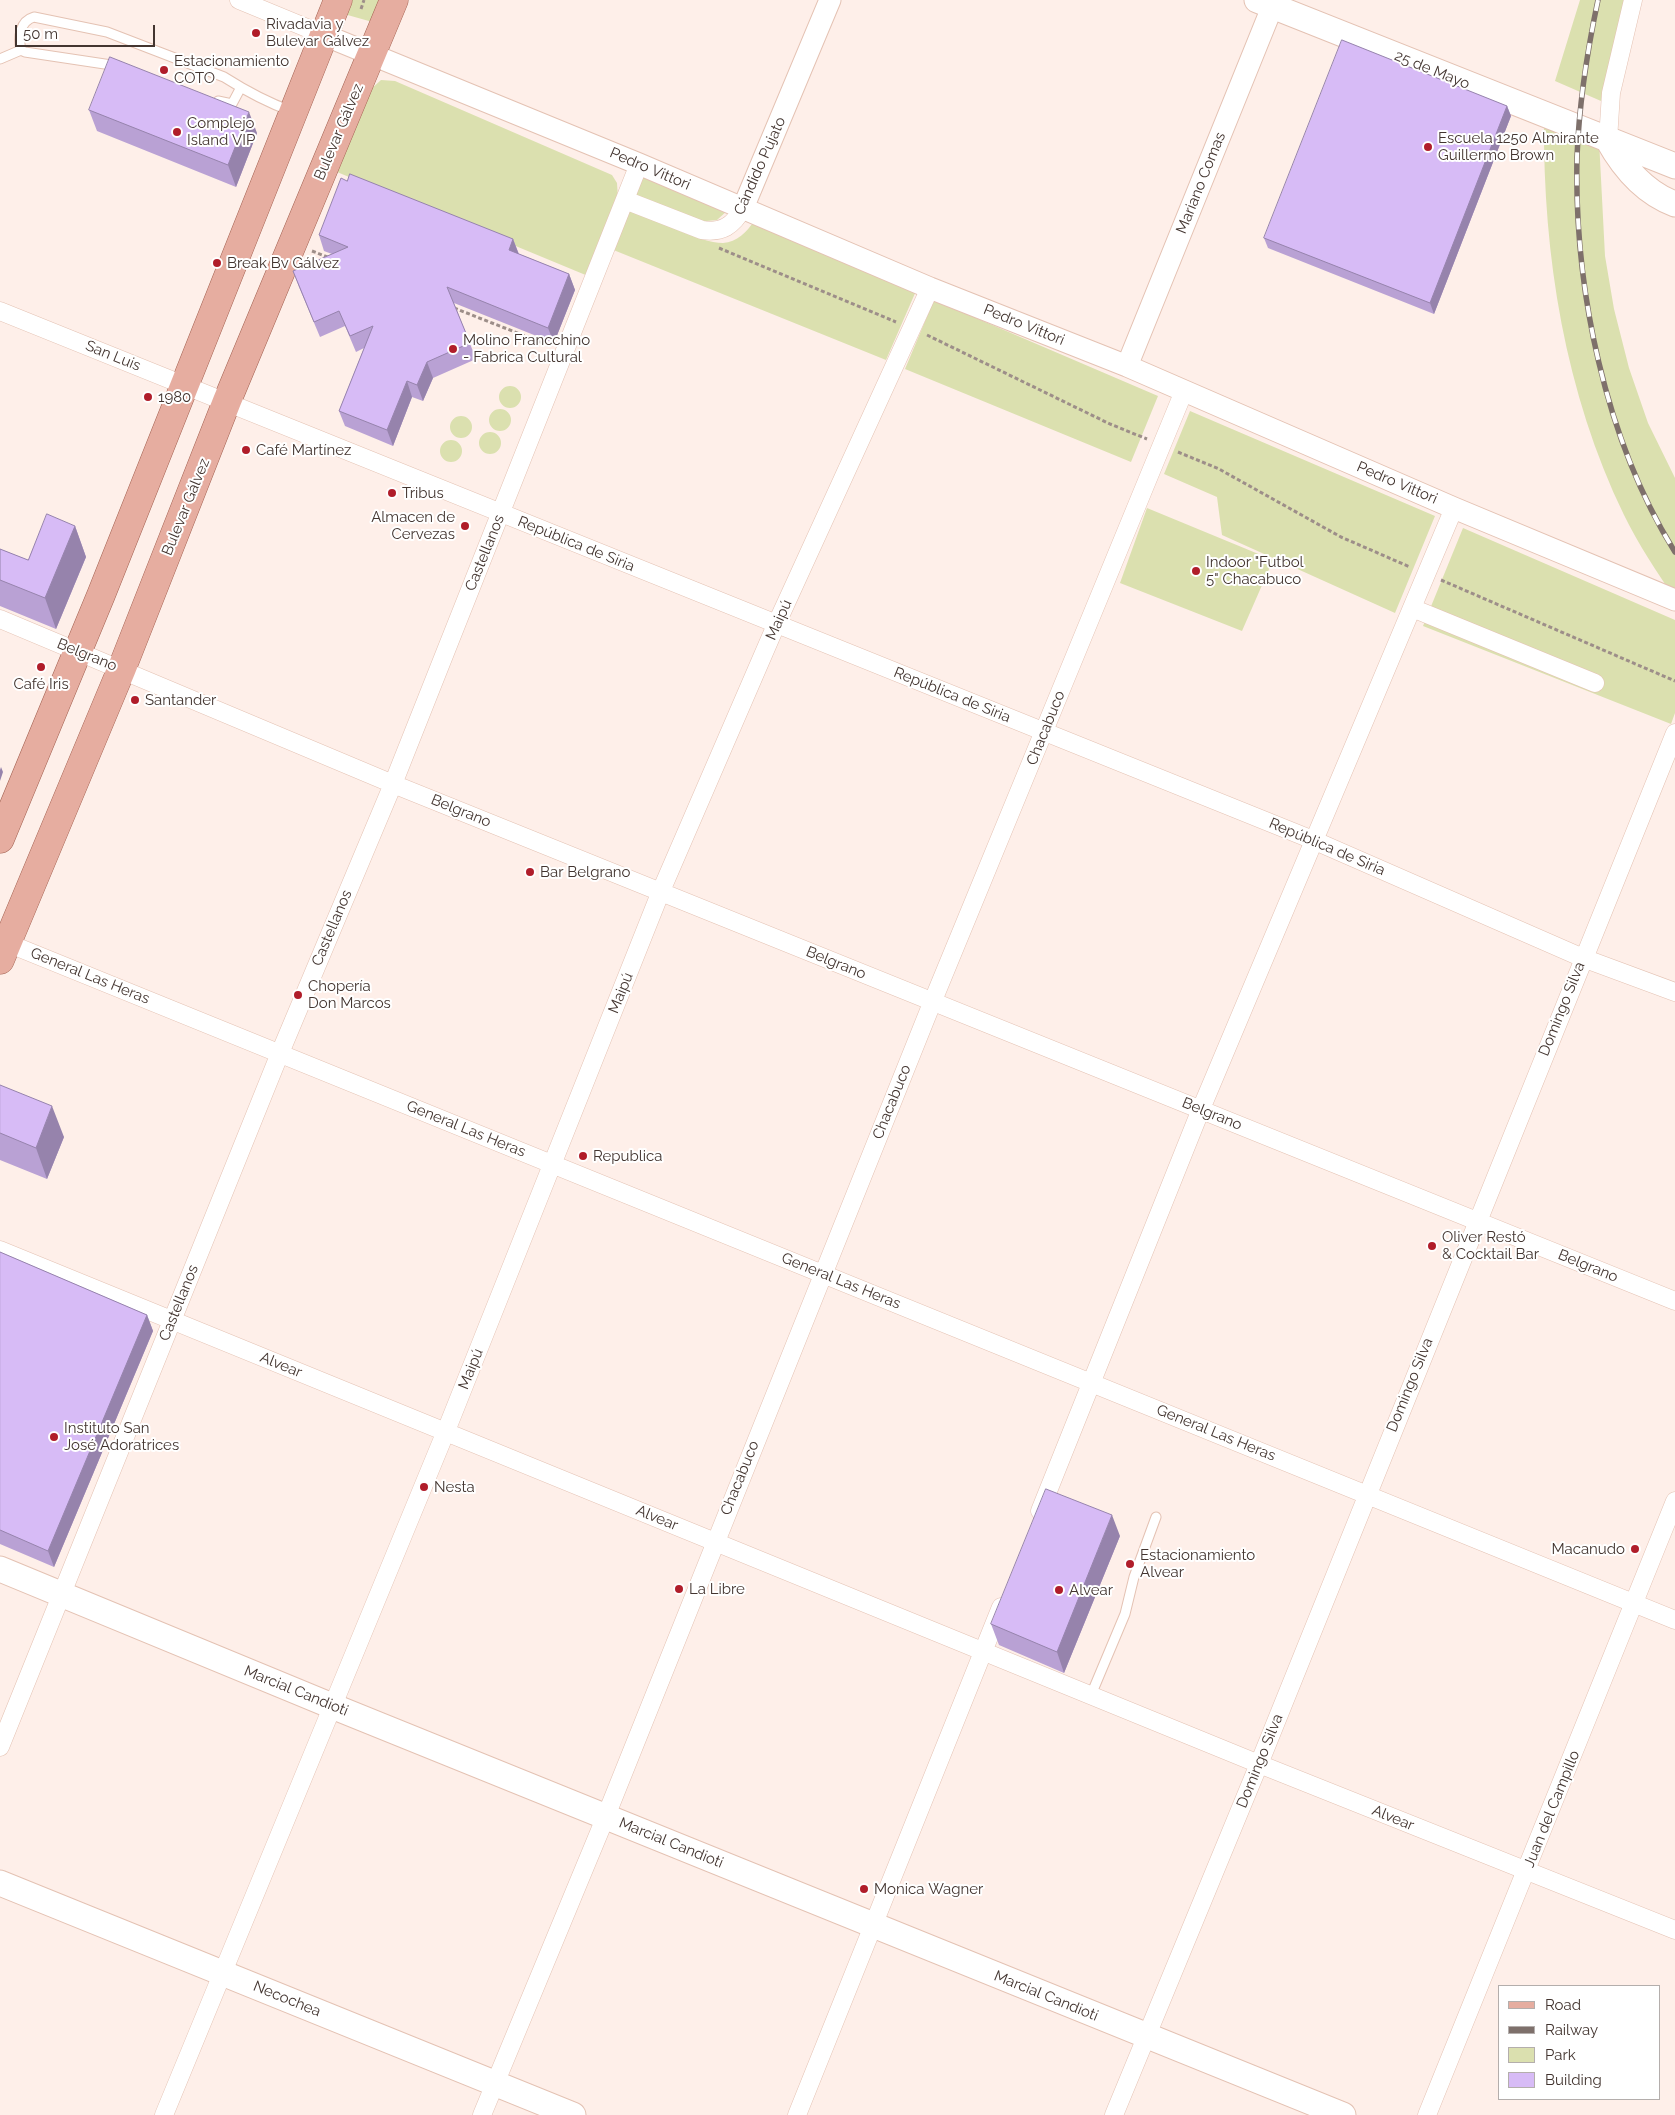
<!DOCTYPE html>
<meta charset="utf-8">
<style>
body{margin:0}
#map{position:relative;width:1675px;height:2115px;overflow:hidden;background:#feefe9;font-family:Raleway,sans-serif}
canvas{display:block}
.legend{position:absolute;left:1498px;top:1985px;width:162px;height:115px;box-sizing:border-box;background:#fff;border:1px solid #b4aeac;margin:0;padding:6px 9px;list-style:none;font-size:15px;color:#433530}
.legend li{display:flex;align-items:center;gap:10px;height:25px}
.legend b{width:25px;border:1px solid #b4aeac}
.scale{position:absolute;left:15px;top:25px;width:140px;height:22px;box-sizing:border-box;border:2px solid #433530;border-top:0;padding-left:6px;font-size:15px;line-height:18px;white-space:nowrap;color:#433530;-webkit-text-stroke:4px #fff;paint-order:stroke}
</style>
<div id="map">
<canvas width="1675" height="2115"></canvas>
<ul class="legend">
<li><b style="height:6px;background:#e6ada0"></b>Road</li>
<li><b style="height:6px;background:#7e706b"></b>Railway</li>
<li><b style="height:14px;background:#dbe0af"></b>Park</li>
<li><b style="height:14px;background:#d7bbf6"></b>Building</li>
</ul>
<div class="scale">50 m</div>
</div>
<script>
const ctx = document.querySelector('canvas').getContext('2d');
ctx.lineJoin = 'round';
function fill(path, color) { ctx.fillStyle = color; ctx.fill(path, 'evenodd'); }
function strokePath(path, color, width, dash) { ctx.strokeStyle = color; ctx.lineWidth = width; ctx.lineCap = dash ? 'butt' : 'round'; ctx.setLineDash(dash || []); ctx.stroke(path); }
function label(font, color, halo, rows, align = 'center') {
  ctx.font = font + ' Raleway,sans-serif'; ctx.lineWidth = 4; ctx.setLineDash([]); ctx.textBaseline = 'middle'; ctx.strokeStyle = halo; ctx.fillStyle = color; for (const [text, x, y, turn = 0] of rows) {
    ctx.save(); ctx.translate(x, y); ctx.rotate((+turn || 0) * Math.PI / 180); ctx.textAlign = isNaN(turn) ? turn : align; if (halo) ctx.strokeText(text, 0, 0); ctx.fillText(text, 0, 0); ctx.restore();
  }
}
const green = new Path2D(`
 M 349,0 L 386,0 L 376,23 L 344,14 Z
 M 1580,0 L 1626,0 L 1601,101 L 1555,81 Z
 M 381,80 L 395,81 L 612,175 L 617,183 L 618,199 L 588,276 L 337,172 L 370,90 Z
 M 1544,121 L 1599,140 L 1605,256 L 1614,309 L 1629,368 L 1648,423 L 1675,478 L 1675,599 C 1657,572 1638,544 1624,515 C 1565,393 1543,256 1544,121 Z
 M 642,174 L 728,210 L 717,220 L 697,222 L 633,197 Z
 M 628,208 C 651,218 700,243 723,243 C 737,242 747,232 754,221 L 916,291 L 886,360 L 611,249 Z
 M 934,300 L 1158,396 L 1131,462 L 905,369 Z
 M499 397a11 11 0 1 1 22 0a11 11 0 1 1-22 0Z
 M489 420a11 11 0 1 1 22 0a11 11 0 1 1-22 0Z
 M 1190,411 L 1435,516 L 1395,613 L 1222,535 L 1217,497 L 1164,474 Z
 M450 427a11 11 0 1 1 22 0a11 11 0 1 1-22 0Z
 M479 443a11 11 0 1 1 22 0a11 11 0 1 1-22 0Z
 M440 451a11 11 0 1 1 22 0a11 11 0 1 1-22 0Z
 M 1147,508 L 1273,560 L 1242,631 L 1120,583 Z
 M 1463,528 L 1675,620 L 1675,713 L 1671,724 L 1423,626 Z`);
const path = new Path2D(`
 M 361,9 L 364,0
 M 719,248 L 896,322
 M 312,251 L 330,258
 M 454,308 L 548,345
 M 927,335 L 1110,424 L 1147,439
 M 1178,452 L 1219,469 L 1341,537 L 1410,567
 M 1441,580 L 1675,681`);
const service = new Path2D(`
 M 0,59 L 21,50
 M 118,66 L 25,52 L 21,50 C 18,37 20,21 34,17 L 107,32 L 224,77 C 246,91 266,102 291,111
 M 218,101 L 232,104 L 240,89
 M 1091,1695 L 1125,1614 L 1134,1577 L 1156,1517`);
const minor = new Path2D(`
 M 239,0 L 324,35
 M 1608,140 L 1611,93 L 1633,0
 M 625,200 L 702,230 C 722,233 733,226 743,208
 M 0,311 L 1313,840 L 1583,958 L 1675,992
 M 1412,608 L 1595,683
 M 0,619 L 393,784 L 1675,1301
 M 0,940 L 1675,1620
 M 0,1250 L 1259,1764 L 1675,1930
 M 1040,1511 L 1201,1109 L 1454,508
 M 0,1747 L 280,1053 L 393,784 L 639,164
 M 164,2115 L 446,1431 L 661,891 L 776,625 L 930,288
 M 482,2115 L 606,1816 L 932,1003 L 1184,391
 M 797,2115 L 1001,1607
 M 1114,2115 L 1259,1764 L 1675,733
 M 1427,2115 L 1675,1501`);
const tertiary = new Path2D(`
 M 324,35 L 639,164 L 930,288 L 1127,366 L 1454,508 L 1675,600
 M 743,208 L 830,0
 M 1127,366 L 1275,0`);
const secondary = new Path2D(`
 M 1257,0 L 1675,166
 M 1608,140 C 1623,167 1645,193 1675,204
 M 0,1569 L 332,1706 L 1343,2115
 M 0,1883 L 573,2115`);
const primary = new Path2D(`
 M 0,839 L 101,595 L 338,0
 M 0,960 L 122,668 L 227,401 L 394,0`);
const rail = new Path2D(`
 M 1598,0 C 1587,52 1579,104 1577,157 C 1574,288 1605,440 1675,552`);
const wall = new Path2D(`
 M 1507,106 L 1511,116 L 1434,314 L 1268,248 L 1264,238 Z
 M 89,110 L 257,133 L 236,187 L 97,131 Z
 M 319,235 L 513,239 L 519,254 L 569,274 L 575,290 L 554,343 L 454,303 L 476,359 L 433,378 L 423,401 L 412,397 L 393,446 L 345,426 L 339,411 L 364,348 L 356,352 L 345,326 L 320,337 L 299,287 L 293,271 L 332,254 L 324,251 Z
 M 75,526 L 86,557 L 56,629 L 0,606 L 0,549 L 28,560 Z
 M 0,1085 L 64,1137 L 47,1179 L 0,1160 Z
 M 0,1252 L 147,1315 L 153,1331 L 54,1567 L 0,1544 Z
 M 1120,1536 L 1064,1673 L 999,1645 L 991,1624 Z`);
const shadedWall = new Path2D(`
 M 1507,106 L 1511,116 L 1434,314 L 1430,303 Z
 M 249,112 L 257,133 L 236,187 L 228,165 Z
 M 513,239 L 519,255 L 509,250 Z
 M 569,274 L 575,290 L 554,343 L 548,328 Z
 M 427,362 L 433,378 L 423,401 L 417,385 Z
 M 407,381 L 412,397 L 393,446 L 387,430 Z
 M 75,526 L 86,557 L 56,629 L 45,598 Z
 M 1,767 L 3,772 L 0,781 L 0,770 Z
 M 52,1106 L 64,1137 L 47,1179 L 36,1148 Z
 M 147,1315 L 153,1331 L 54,1567 L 48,1551 Z
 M 1112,1515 L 1120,1536 L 1064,1673 L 1057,1652 Z`);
const building = new Path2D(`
 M 1342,40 L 1507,106 L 1430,303 L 1264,238 Z
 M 110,57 L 249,112 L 228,165 L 89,110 Z
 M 350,174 L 513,239 L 509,250 L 569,274 L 548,328 L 447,287 L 470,343 L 427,362 L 417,385 L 407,381 L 387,430 L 339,411 L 373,326 L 350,336 L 339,311 L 314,322 L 293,271 L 348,247 L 319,235 L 341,178 L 347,181 Z
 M 47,514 L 75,526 L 45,598 L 0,580 L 0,549 L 28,560 Z
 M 0,1085 L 52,1106 L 36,1148 L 0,1133 Z
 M 0,1252 L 147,1315 L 48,1551 L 0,1530 Z
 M 1046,1489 L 1112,1515 L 1057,1652 L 991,1624 Z`);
const markers = [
 [256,33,5,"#b01d2a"],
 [164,70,5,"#b01d2a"],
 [177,132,5,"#b01d2a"],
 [1428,147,5,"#b01d2a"],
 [217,263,5,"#b01d2a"],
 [453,349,5,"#b01d2a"],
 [148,397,5,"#b01d2a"],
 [246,450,5,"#b01d2a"],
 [392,493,5,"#b01d2a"],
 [465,526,5,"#b01d2a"],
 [1196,571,5,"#b01d2a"],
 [41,667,5,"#b01d2a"],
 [135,700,5,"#b01d2a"],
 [530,872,5,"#b01d2a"],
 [298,995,5,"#b01d2a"],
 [583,1156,5,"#b01d2a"],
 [1432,1246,5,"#b01d2a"],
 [54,1437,5,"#b01d2a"],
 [424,1487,5,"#b01d2a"],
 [1635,1549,5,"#b01d2a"],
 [1130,1564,5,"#b01d2a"],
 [679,1589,5,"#b01d2a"],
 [1059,1590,5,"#b01d2a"],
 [864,1889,5,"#b01d2a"]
];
const poiNames = [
 ["Rivadavia y",266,24],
 ["Bulevar Gálvez",266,41],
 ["Estacionamiento",174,61],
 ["COTO",174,78],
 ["Complejo",187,123],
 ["Island VIP",187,140],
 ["Escuela 1250 Almirante",1438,138],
 ["Guillermo Brown",1438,155],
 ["Break Bv Gálvez",227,263],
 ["Molino Francchino",463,340],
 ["- Fabrica Cultural",463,357],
 ["1980",158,397],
 ["Café Martínez",256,450],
 ["Tribus",402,493],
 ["Almacen de",455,517,"right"],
 ["Cervezas",455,534,"right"],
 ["Indoor \"Futbol",1206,562],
 ["5\" Chacabuco",1206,579],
 ["Café Iris",41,684,"center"],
 ["Santander",145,700],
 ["Bar Belgrano",540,872],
 ["Chopería",308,986],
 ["Don Marcos",308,1003],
 ["Republica",593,1156],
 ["Oliver Restó",1442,1237],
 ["& Cocktail Bar",1442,1254],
 ["Instituto San",64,1428],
 ["José Adoratrices",64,1445],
 ["Nesta",434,1487],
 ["Macanudo",1625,1549,"right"],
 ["Estacionamiento",1140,1555],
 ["Alvear",1140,1572],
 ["La Libre",689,1589],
 ["Alvear",1069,1590],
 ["Monica Wagner",874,1889]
];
const streetNames = [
 ["25 de Mayo",1432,70,22],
 ["Bulevar Gálvez",339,132,-67],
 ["Cándido Pujato",760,166,-66],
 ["Pedro Vittori",650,169,23],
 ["Mariano Comas",1201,183,-68],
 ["Pedro Vittori",1024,325,22],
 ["San Luis",113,356,22],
 ["Pedro Vittori",1397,483,23],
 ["Bulevar Gálvez",186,507,-68],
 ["República de Siria",576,544,22],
 ["Castellanos",485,553,-68],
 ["Maipú",779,620,-66],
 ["Belgrano",87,655,22],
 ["República de Siria",952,695,22],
 ["Chacabuco",1046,728,-68],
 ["Belgrano",461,811,22],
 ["República de Siria",1327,847,23],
 ["Castellanos",332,928,-67],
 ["Belgrano",836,963,22],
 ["General Las Heras",90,976,22],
 ["Maipú",621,993,-68],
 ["Domingo Silva",1562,1009,-68],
 ["Chacabuco",892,1102,-68],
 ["Belgrano",1212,1114,22],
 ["General Las Heras",466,1129,22],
 ["Belgrano",1588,1266,22],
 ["General Las Heras",841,1281,22],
 ["Castellanos",179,1303,-68],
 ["Alvear",281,1365,22],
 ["Maipú",471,1369,-68],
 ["Domingo Silva",1410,1385,-68],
 ["General Las Heras",1216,1433,22],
 ["Chacabuco",740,1478,-68],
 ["Alvear",657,1518,22],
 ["Marcial Candioti",296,1691,22],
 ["Domingo Silva",1260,1761,-68],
 ["Juan del Campillo",1552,1809,-68],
 ["Alvear",1393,1818,22],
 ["Marcial Candioti",671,1843,22],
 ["Marcial Candioti",1046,1996,22],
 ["Necochea",287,1999,22]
];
fill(green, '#dbe0af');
strokePath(service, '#e4c2b3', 11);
strokePath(minor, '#e4c2b3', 19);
strokePath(tertiary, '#e4c2b3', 23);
strokePath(secondary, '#e4c2b3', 27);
strokePath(primary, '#a26050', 29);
strokePath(path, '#9d8e89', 3, [4, 2.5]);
strokePath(service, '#fff', 9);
strokePath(minor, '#fff', 18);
strokePath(tertiary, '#fff', 21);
strokePath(secondary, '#fff', 25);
strokePath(primary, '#e6ada0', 28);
strokePath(rail, '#7e706b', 5.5);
strokePath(rail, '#fff', 4, [11]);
fill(wall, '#b9a1d4');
fill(shadedWall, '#9683ac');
fill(building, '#d7bbf6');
strokePath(building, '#9683ac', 1);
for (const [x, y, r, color] of markers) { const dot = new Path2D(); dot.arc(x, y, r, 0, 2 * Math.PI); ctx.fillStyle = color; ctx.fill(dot); strokePath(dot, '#fff', 2); }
label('15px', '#433530', '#fff', poiNames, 'left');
label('15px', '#433530', '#fff', streetNames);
</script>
